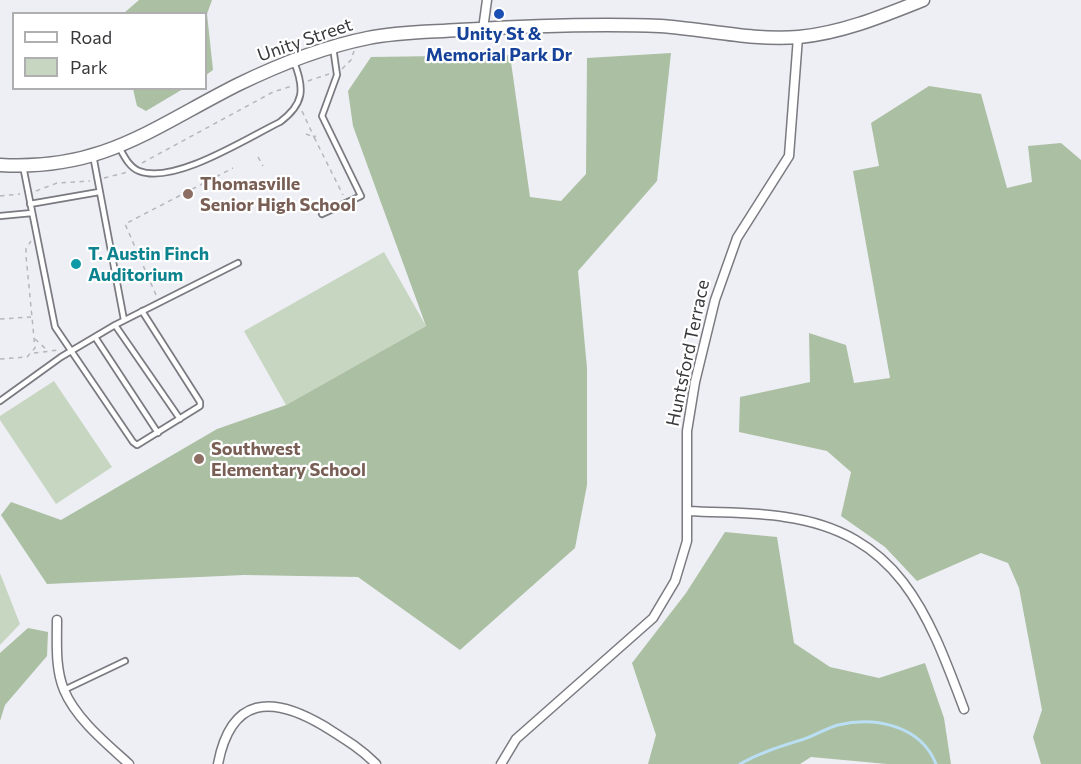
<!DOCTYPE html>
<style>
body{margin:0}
#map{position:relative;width:1081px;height:764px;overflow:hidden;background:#eeeef5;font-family:Commissioner,sans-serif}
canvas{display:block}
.legend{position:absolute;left:12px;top:12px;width:195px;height:78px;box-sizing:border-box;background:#fff;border:2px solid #afafb1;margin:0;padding:8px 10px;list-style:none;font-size:18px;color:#38383b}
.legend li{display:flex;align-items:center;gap:12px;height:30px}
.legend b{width:30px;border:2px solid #afafb1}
</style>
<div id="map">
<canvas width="1081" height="764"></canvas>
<ul class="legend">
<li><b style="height:8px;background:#fff"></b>Road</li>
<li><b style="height:16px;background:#c7d6c1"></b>Park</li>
</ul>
</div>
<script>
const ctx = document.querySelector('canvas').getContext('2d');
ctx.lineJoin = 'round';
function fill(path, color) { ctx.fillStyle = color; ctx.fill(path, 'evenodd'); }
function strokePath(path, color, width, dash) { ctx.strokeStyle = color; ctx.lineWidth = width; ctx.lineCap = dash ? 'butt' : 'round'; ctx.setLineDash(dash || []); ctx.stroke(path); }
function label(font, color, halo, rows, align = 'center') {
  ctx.font = font + ' Commissioner,sans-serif'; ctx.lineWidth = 4.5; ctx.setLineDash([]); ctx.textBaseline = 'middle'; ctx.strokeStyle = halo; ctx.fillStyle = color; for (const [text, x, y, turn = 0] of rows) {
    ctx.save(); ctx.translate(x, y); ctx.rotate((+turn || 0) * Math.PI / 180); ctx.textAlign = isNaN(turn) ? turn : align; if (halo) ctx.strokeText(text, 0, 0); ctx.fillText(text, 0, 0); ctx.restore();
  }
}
const green = new Path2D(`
 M 384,252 L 426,326 L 286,405 L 244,331 Z
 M 54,381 L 112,467 L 56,504 L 0,420 L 0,416 Z
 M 0,573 L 20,624 L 0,645 Z`);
const forest = new Path2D(`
 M 139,0 L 212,0 L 207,14 L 213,70 L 206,75 L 206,14 L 124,13 Z
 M 671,53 L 657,181 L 578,271 L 587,368 L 587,485 L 575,548 L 460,650 L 358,577 L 244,575 L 47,584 L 1,515 L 11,502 L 61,520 L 217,429 L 286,405 L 426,326 L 353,126 L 348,91 L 371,57 L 510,55 L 530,197 L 561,201 L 586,174 L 587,58 Z
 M 929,86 L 981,94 L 1007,188 L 1032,182 L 1028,146 L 1061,143 L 1081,160 L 1081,764 L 1041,764 L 1033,737 L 1042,710 L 1019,588 L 1008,563 L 981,553 L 917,581 L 885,547 L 841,516 L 851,472 L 827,451 L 739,432 L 740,397 L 810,382 L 809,333 L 846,345 L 854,383 L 890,378 L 853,171 L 879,166 L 871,123 Z
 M 133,89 L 133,88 L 183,89 L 146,111 L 137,106 Z
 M 725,532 L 777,537 L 794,643 L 830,667 L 879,678 L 925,663 L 944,718 L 951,764 L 887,764 L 811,757 L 800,764 L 648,764 L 656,735 L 632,663 L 686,593 Z
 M 28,628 L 48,632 L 47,656 L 5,705 L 0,721 L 0,653 Z`);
const stream = new Path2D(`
 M 740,764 C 761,752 782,746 804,739 C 816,735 827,728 838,725 C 876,716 921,726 936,764`);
const path = new Path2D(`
 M 342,69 L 351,60 L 354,51
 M 308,81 L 329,74
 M 302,111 L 314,137 L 316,136
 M 306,134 L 314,137 L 343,195
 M 258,157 L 263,166
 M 142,163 L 273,92 L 292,86
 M 104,178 L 128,172
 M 36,191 L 57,183 L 90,181
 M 0,196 L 20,194
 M 120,260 L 139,258
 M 156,295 L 125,224 L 233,168
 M 0,319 L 31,317
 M 35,339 L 47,350
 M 34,353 L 59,350
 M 0,359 L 27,357 L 35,348 L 26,256 L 26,249 L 31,241`);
const lane = new Path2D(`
 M 119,147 C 124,156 129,167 139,171 C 174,185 247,138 280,122 C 304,104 305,89 294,62
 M 93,155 L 124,320
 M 23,166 L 55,327 L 133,442 L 137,445 L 200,406 L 200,402 L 142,311
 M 30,204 L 99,192
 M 322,214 L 361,196 L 322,116 L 337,75 L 333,47
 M 0,216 L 32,213
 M 115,325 L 180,419
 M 95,337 L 158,433
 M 0,401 L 61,357 L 115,325 L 238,263
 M 64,690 L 125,661`);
const street = new Path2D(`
 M 483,29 L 487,0
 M 689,511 C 721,513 754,512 785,517 C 899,533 928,613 964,709
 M 57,620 C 57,643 55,668 64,690 C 76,719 107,744 129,764
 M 218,764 C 231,696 272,695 324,726 C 343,738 360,748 376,764
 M 501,764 L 516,739 L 653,618 L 675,581 L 687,541 L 687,431 L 695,382 L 715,300 L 737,238 L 789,156 L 798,37`);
const secondary = new Path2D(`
 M 0,165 C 102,171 152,128 237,85 C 278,65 323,47 368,38 C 397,32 429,32 459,30 C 526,26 592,23 660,26 C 706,29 753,41 799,37 C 842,33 883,16 923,0`);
const markers = [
 [499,14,6,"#1a4fb4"],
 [188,194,6,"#8d6e63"],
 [76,264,6,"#0f9aa8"],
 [199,459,6,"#8d6e63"]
];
const transitNames = [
 ["Unity St &",499,34],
 ["Memorial Park Dr",499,55]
];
const streetNames = [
 ["Unity Street",305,40,-19],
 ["Huntsford Terrace",688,353,-78]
];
const educationNames = [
 ["Thomasville",200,184],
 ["Senior High School",200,205],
 ["Southwest",211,449],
 ["Elementary School",211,470]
];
const cultureNames = [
 ["T. Austin Finch",88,254],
 ["Auditorium",88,275]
];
fill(green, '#c7d6c1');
fill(forest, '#abc0a3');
strokePath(stream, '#badef3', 3);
strokePath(lane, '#7a7a80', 8);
strokePath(street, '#7a7a80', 11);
strokePath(secondary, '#7a7a80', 15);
strokePath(path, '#b6b6bc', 1.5, [4.5, 4.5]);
strokePath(lane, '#fff', 4.5);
strokePath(street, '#fff', 8);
strokePath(secondary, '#fff', 12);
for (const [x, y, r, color] of markers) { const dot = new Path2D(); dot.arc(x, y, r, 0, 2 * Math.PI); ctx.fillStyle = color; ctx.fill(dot); strokePath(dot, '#fff', 2); }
label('bold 18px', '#164399', '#fff', transitNames);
label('18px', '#38383b', '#fff', streetNames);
label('bold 18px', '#785e54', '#fff', educationNames, 'left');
label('bold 18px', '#0d838f', '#fff', cultureNames, 'left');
</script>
